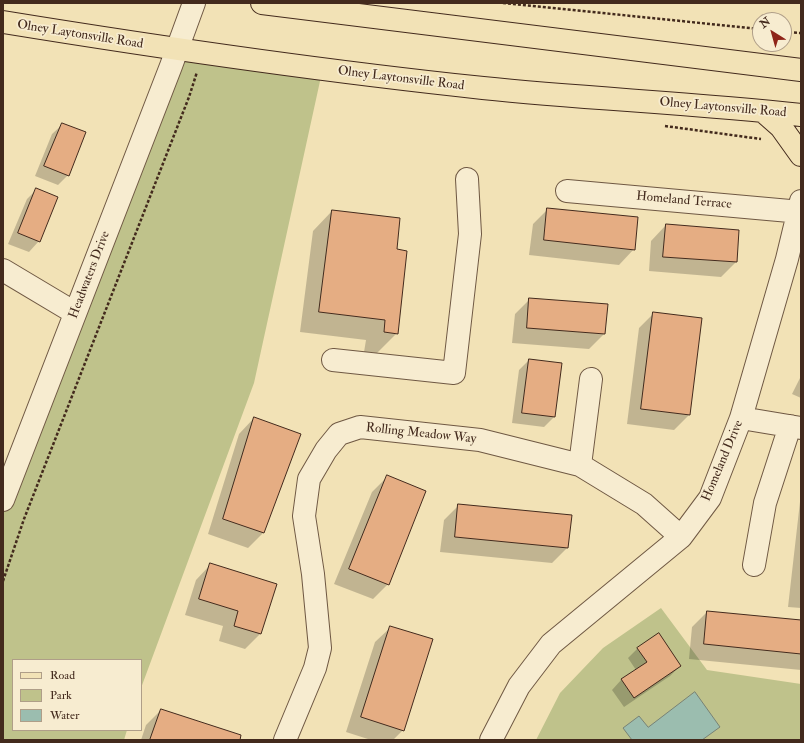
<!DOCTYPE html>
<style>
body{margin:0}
#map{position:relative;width:804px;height:743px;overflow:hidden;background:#f2e2b6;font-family:"IM FELL Double Pica",serif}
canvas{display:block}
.frame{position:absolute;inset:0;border:4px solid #432a1d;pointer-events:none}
.legend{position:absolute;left:12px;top:659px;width:130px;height:72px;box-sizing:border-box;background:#f7ecd0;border:1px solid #af9e88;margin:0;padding:5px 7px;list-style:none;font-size:12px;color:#432a1d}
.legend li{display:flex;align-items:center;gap:8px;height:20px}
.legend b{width:20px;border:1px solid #af9e88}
.north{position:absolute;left:752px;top:12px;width:40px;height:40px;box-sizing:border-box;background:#f7ecd0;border:1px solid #af9e88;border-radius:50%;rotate:323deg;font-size:11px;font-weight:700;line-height:16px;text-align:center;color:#432a1d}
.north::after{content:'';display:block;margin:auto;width:14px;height:18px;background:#8f2418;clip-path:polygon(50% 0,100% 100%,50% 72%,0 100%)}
</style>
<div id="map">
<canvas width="804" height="743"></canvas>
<div class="frame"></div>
<ul class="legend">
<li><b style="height:5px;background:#f2e2b6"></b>Road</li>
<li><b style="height:11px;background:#bfc28b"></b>Park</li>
<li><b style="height:11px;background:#9bbdaf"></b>Water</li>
</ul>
<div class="north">N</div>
</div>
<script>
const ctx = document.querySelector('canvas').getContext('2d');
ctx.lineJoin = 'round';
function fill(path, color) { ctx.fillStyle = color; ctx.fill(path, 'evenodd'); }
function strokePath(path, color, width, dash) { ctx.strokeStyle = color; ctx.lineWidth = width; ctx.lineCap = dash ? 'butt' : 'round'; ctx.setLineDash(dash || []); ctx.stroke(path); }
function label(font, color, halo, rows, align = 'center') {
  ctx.font = font + ' "IM FELL Double Pica",serif'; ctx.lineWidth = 3.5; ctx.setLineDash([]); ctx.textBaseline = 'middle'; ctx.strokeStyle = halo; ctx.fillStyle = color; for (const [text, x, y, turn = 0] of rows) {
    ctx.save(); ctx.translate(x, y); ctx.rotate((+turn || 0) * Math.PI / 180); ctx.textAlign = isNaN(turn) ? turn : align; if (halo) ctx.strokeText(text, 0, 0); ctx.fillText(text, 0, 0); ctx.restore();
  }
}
const green = new Path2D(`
 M 177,51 L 322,72 L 254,383 L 141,688 L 141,660 L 13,660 L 13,730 L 127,730 L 124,740 L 3,740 L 3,500 Z
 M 661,608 L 707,670 L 801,684 L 801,740 L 536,740 L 560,693 L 603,648 Z`);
const water = new Path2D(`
 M 695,692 L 720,727 L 702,740 L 632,740 L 623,728 L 639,716 L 648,727 Z`);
const shadow = new Path2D(`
 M 63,124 L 68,175 L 58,185 L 35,176 L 52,134 Z
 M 37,189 L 39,241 L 29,252 L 8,244 L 27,199 Z
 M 548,209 L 634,249 L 619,265 L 529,255 L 533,224 Z
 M 332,211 L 396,250 L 397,333 L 377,353 L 364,352 L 366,340 L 300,332 L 313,231 Z
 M 666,225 L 736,262 L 721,277 L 649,271 L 651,241 Z
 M 530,299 L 604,334 L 589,349 L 512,343 L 515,314 Z
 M 654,313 L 689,415 L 674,430 L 627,424 L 639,328 Z
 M 529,360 L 554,417 L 544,427 L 512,423 L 519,370 Z
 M 801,376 L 801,398 L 792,394 Z
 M 254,418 L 300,435 L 263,533 L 248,548 L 208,534 L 239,434 Z
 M 387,477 L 388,584 L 373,599 L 334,584 L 372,492 Z
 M 801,493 L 801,608 L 788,607 Z
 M 459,505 L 567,548 L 552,563 L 440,552 L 444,520 Z
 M 211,564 L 260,634 L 245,649 L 219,641 L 223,626 L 185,615 L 196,580 Z
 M 707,612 L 801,621 L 801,670 L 689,659 L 692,627 Z
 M 391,627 L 403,730 L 393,740 L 371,740 L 346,732 L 375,642 Z
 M 638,648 L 680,666 L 670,676 L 624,707 L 612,690 L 622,679 L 636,670 L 628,658 Z
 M 161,710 L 239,740 L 141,740 L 146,725 Z`);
const building = new Path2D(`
 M 62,123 L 86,132 L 69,176 L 44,166 Z
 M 36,188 L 58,197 L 40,242 L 18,233 Z
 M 547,208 L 638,217 L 635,250 L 544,240 Z
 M 332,210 L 400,218 L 397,249 L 407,251 L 398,334 L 384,332 L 385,320 L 319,312 Z
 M 666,224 L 739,230 L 737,262 L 663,257 Z
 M 529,298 L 608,304 L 605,334 L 527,328 Z
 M 653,312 L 702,318 L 690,415 L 641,409 Z
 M 529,359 L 562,363 L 555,417 L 522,413 Z
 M 254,417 L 301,434 L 264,533 L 223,519 Z
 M 387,475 L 426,491 L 389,585 L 349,569 Z
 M 458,504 L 572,515 L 568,548 L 455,537 Z
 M 210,563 L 277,584 L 261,634 L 234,626 L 238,611 L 199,599 Z
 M 707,611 L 801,620 L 801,654 L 704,644 Z
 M 390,626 L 433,639 L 404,731 L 361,717 Z
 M 659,633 L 681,666 L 634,698 L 621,679 L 647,662 L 637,648 Z
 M 161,709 L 241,735 L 240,740 L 150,740 Z`);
const path = new Path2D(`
 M 503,3 L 760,29
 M 784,32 L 801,33
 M 665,126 L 761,139
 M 3,581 L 24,519 L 189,97 L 197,72`);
const minor = new Path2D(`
 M 567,191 L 801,212
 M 3,270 L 75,313
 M 333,360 L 454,373 L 470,234 L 467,179
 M 741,418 L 801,428
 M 580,465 L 591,379
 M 3,500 L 171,66 L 194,3
 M 754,565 L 765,503 L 790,426
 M 285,740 L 315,668 L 320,648 L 313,574 L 304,516 L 309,479 L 326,450 L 339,434 L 360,427 L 480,440 L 580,465 L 644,504 L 681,537
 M 491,740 L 519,686 L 551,644 L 681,537 L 710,498 L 741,418 L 787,259 L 801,201`);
const major = new Path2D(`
 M 262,3 L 801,70
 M 3,22 C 163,48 322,71 483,88 C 589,99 695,103 801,115
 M 764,112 L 781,127 L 801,155`);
const streetNames = [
 ["Olney Laytonsville Road",80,35,9],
 ["Olney Laytonsville Road",401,79,7],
 ["Olney Laytonsville Road",723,108,5],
 ["Homeland Terrace",684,201,5],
 ["Headwaters Drive",90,275,-69],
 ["Rolling Meadow Way",421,434,6],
 ["Homeland Drive",723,461,-67]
];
fill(green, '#bfc28b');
fill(water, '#9bbdaf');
strokePath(water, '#788275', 1);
fill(shadow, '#0003');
fill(building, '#e5ad83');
strokePath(building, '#432a1d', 1);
strokePath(minor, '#6f5843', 24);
strokePath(major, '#432a1d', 24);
strokePath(path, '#432a1d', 2.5, [3, 2]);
strokePath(minor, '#f7ecd0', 22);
strokePath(major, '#f2e2b6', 22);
label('13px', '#432a1d', '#f7ecd0', streetNames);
</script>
